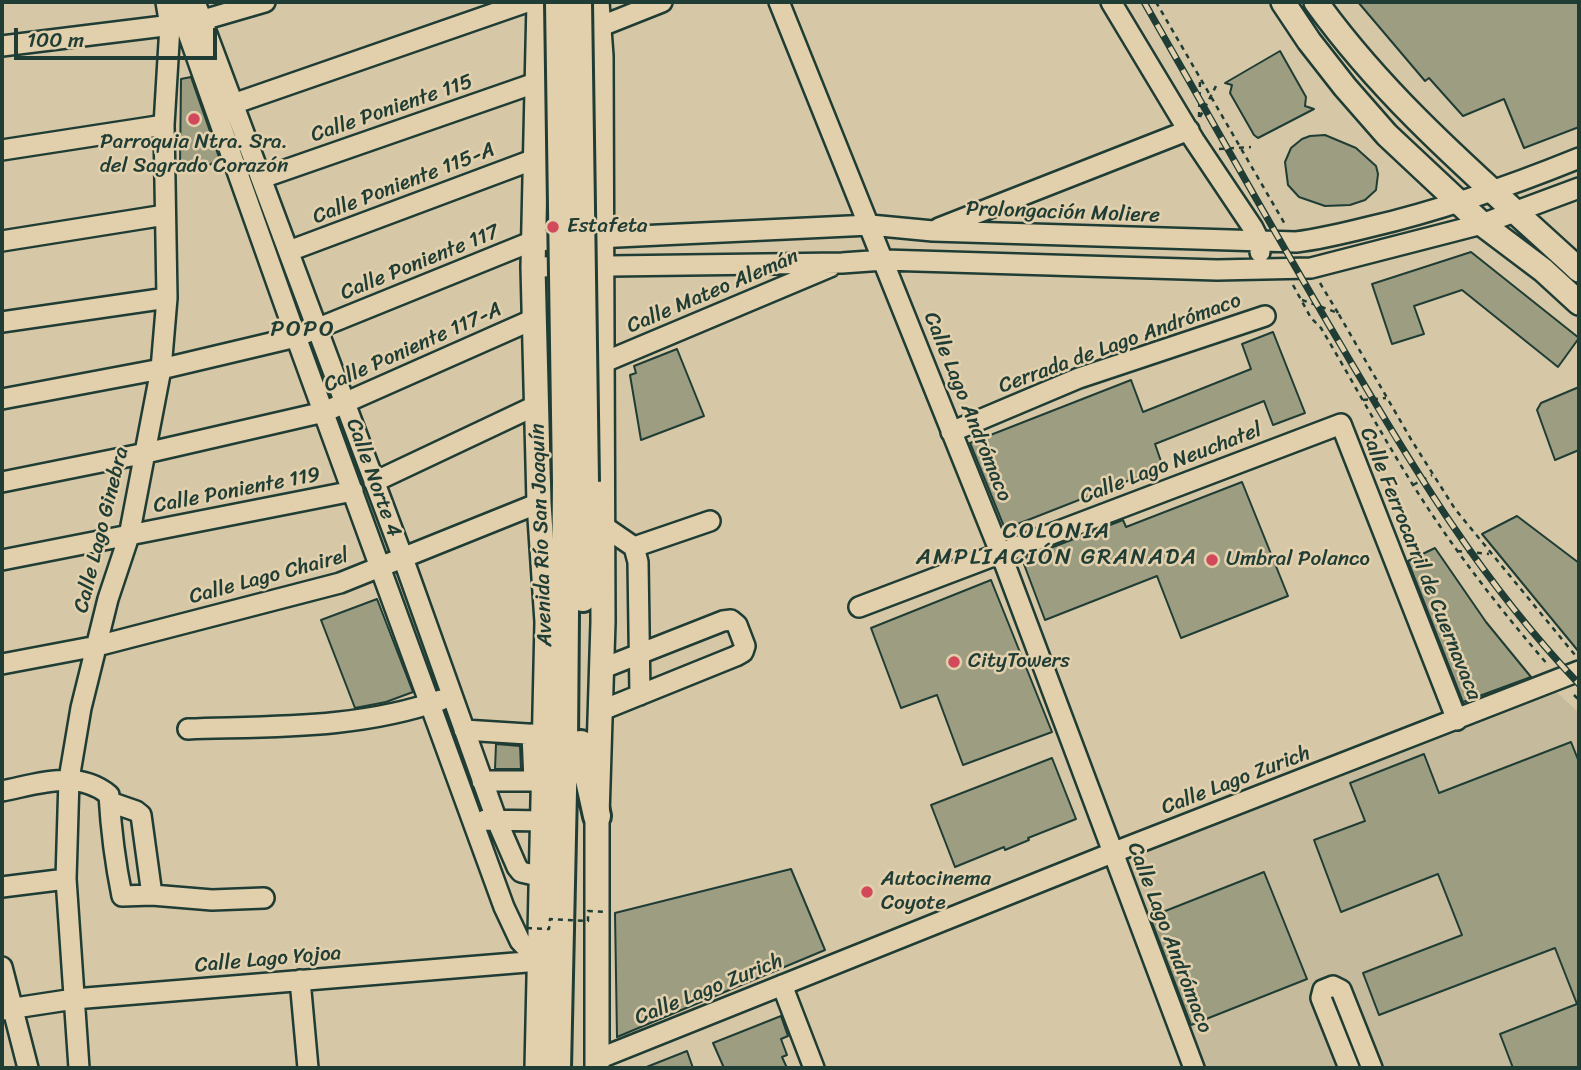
<!DOCTYPE html>
<meta charset="utf-8">
<style>
body{margin:0}
#map{position:relative;width:1581px;height:1070px;overflow:hidden;background:#d6c7a6;font-family:Sriracha,sans-serif}
canvas{display:block}
.frame{position:absolute;inset:0;border:4px solid #1f3d34;pointer-events:none}
.scale{position:absolute;left:14px;top:28px;width:203px;height:32px;box-sizing:border-box;border:4px solid #1f3d34;border-top:0;padding-left:9px;font-size:21px;line-height:24px;white-space:nowrap;color:#1f3d34;-webkit-text-stroke:5px #e2d0ad;paint-order:stroke}
</style>
<div id="map">
<canvas width="1581" height="1070"></canvas>
<div class="frame"></div>
<div class="scale">100 m</div>
</div>
<script>
const ctx = document.querySelector('canvas').getContext('2d');
ctx.lineJoin = 'round';
function fill(path, color) { ctx.fillStyle = color; ctx.fill(path, 'evenodd'); }
function strokePath(path, color, width, dash) { ctx.strokeStyle = color; ctx.lineWidth = width; ctx.lineCap = dash ? 'butt' : 'round'; ctx.setLineDash(dash || []); ctx.stroke(path); }
function label(font, color, halo, rows, align = 'center') {
  ctx.font = font + ' Sriracha,sans-serif'; ctx.lineWidth = 5; ctx.setLineDash([]); ctx.textBaseline = 'middle'; ctx.strokeStyle = halo; ctx.fillStyle = color; for (const [text, x, y, turn = 0] of rows) {
    ctx.save(); ctx.translate(x, y); ctx.rotate((+turn || 0) * Math.PI / 180); ctx.textAlign = isNaN(turn) ? turn : align; if (halo) ctx.strokeText(text, 0, 0); ctx.fillText(text, 0, 0); ctx.restore();
  }
}
const built = new Path2D(`
 M 1551,687 L 1579,713 L 1579,1068 L 1204,1068 L 1124,851 Z`);
const building = new Path2D(`
 M 1358,2 L 1579,2 L 1579,127 L 1524,148 L 1504,99 L 1463,116 L 1429,78 L 1425,81 Z
 M 1280,51 L 1306,97 L 1305,106 L 1314,109 L 1258,138 L 1254,135 L 1230,93 L 1232,85 L 1225,83 Z
 M 191,77 L 220,160 L 202,168 L 180,167 L 181,79 Z
 M 1325,135 L 1356,148 L 1376,166 L 1378,174 L 1376,190 L 1365,200 L 1350,205 L 1325,206 L 1299,197 L 1288,185 L 1285,162 L 1291,148 L 1302,139 L 1310,136 Z
 M 1471,252 L 1579,338 L 1558,367 L 1462,290 L 1414,306 L 1424,334 L 1392,344 L 1372,284 Z
 M 1273,332 L 1305,413 L 1273,425 L 1264,401 L 1155,444 L 1163,467 L 1005,529 L 970,443 L 1131,380 L 1143,412 L 1251,369 L 1242,344 Z
 M 677,349 L 704,416 L 641,440 L 630,375 L 636,373 L 634,366 Z
 M 1579,387 L 1579,450 L 1555,460 L 1537,410 L 1541,403 Z
 M 1242,482 L 1288,596 L 1181,638 L 1157,576 L 1045,620 L 1022,559 L 1123,520 L 1126,527 Z
 M 1517,516 L 1579,563 L 1579,652 L 1482,534 Z
 M 1435,548 L 1486,622 L 1531,677 L 1463,702 L 1408,561 Z
 M 991,580 L 1052,732 L 963,765 L 937,695 L 901,708 L 871,628 Z
 M 377,599 L 413,692 L 386,702 L 355,708 L 321,620 Z
 M 1571,742 L 1579,762 L 1579,1068 L 1513,1068 L 1500,1034 L 1577,1004 L 1555,948 L 1379,1015 L 1363,973 L 1462,935 L 1438,874 L 1341,912 L 1314,840 L 1365,821 L 1350,783 L 1424,754 L 1439,793 Z
 M 496,744 L 520,746 L 521,769 L 495,769 Z
 M 1052,758 L 1076,819 L 1028,838 L 1029,840 L 1005,850 L 1004,847 L 955,867 L 931,805 Z
 M 791,869 L 825,950 L 617,1037 L 615,913 Z
 M 1264,872 L 1307,979 L 1191,1025 L 1150,917 Z
 M 781,1016 L 788,1036 L 781,1039 L 787,1055 L 782,1057 L 787,1068 L 724,1068 L 713,1043 Z
 M 687,1051 L 693,1068 L 644,1068 Z`);
const path = new Path2D(`
 M 1156,2 L 1286,226
 M 1199,117 L 1200,81
 M 1200,117 L 1216,86
 M 1219,149 L 1251,147
 M 1320,283 L 1338,313
 M 1293,285 L 1311,318 L 1321,328 C 1352,380 1381,434 1413,485 C 1453,549 1499,608 1548,665
 M 1302,300 L 1338,313 L 1412,441 L 1455,509 L 1575,655
 M 1363,400 L 1386,398
 M 1413,485 L 1432,475
 M 1457,551 L 1489,554
 M 1574,695 L 1579,700`);
const minor = new Path2D(`
 M 177,2 L 296,337 L 504,907 L 520,941 L 539,961
 M 195,2 L 403,558 L 497,821 L 517,867 L 521,872 L 543,877
 M 779,2 L 1004,562 L 1194,1068
 M 1111,2 L 1194,140 L 1253,228 L 1260,242 L 1260,252
 M 203,20 L 265,2
 M 599,27 L 662,2
 M 2,46 L 180,24
 M 233,104 L 527,2
 M 2,150 L 164,125
 M 262,178 L 538,82
 M 939,228 L 1189,130
 M 2,241 L 165,215
 M 289,251 L 535,159
 M 533,267 L 842,263 L 884,260 L 1217,270 L 1311,268 L 1482,224 L 1579,188
 M 2,322 L 167,298
 M 602,363 L 830,267
 M 2,399 L 161,369 L 296,337 L 533,241 L 870,225 L 933,231 L 1296,242 C 1321,239 1345,233 1369,227 C 1442,210 1510,186 1579,158
 M 951,432 L 1079,378 L 1265,316
 M 2,482 L 146,453 L 324,412 L 534,319
 M 374,482 L 537,405
 M 602,525 L 634,547 L 638,562 L 640,695
 M 634,547 L 710,521
 M 2,560 L 353,491
 M 859,607 L 1341,424 L 1457,720
 M 2,664 L 97,646 L 340,583 L 539,503
 M 600,711 L 736,656 L 743,652 L 745,646 L 737,625 L 731,620 L 723,621 L 601,669
 M 188,729 C 273,726 359,729 441,700
 M 464,730 L 543,735
 M 532,734 L 534,781
 M 482,781 L 544,781
 M 2,791 C 38,784 78,769 109,795 C 111,829 115,862 122,896 L 152,895 L 141,815 L 136,811 L 110,802
 M 485,820 L 543,821
 M 2,887 L 66,879
 M 152,895 L 212,900 L 264,898
 M 2,967 L 28,1068
 M 300,980 L 308,1068
 M 782,985 L 814,1068
 M 2,1010 L 74,999 L 539,961
 M 598,1059 L 1112,853 L 1579,671
 M 79,1068 L 66,879 L 69,779 L 81,708 L 108,599 L 129,536 L 161,369 L 167,298 L 164,125 L 170,26 L 166,2
 M 1349,1068 L 1321,998 L 1323,990 L 1333,986 L 1341,990 L 1372,1068`);
const major = new Path2D(`
 M 597,2 L 601,56 L 603,622 L 597,816 L 597,1068
 M 1283,2 L 1309,41 L 1345,87 L 1387,135 L 1482,224 L 1543,270 L 1579,303
 M 1316,2 C 1390,105 1487,185 1579,270
 M 537,1068 L 547,622 L 539,503 L 533,267 L 539,2`);
const highway = new Path2D(`
 M 583,598 L 585,482
 M 581,744 L 597,816
 M 557,1068 L 564,744 L 566,481`);
const rail = new Path2D(`
 M 1144,2 C 1210,117 1274,232 1342,347 C 1413,468 1481,581 1579,684`);
const pathBridge = new Path2D(`
 M 527,928 L 549,929 L 550,919 L 588,921 L 588,911 L 606,912`);
const highwayBridge = new Path2D(`
 M 559,2 L 566,481
 M 578,2 L 585,482`);
const markers = [
 [194,119,7,"#d1495b"],
 [553,227,7,"#d1495b"],
 [1212,560,7,"#d1495b"],
 [954,662,7,"#d1495b"],
 [867,892,7,"#d1495b"]
];
const streetNames = [
 ["Calle Poniente 115",392,109,-19],
 ["Calle Poniente 115-A",404,184,-21],
 ["Prolongación Moliere",1063,213,2],
 ["Calle Poniente 117",420,263,-22],
 ["Calle Mateo Alemán",713,292,-23],
 ["Cerrada de Lago Andrómaco",1120,344,-20],
 ["Calle Poniente 117-A",413,348,-24],
 ["Calle Lago Andrómaco",967,407,68],
 ["Calle Lago Neuchatel",1171,464,-21],
 ["Calle Norte 4",373,478,70],
 ["Calle Poniente 119",237,491,-11],
 ["Calle Lago Ginebra",102,530,-76],
 ["Avenida Río San Joaquín",542,535,-92],
 ["Calle Ferrocarril de Cuernavaca",1420,564,68],
 ["Calle Lago Chairel",269,577,-15],
 ["Calle Lago Zurich",1236,781,-21],
 ["Calle Lago Andrómaco",1169,938,69],
 ["Calle Lago Yojoa",268,960,-5],
 ["Calle Lago Zurich",709,990,-22]
];
const poiNames = [
 ["Parroquia Ntra. Sra.",194,143,"center"],
 ["del Sagrado Corazón",194,167,"center"],
 ["Estafeta",567,227],
 ["Umbral Polanco",1226,560],
 ["CityTowers",968,662],
 ["Autocinema",881,880],
 ["Coyote",881,904]
];
const neighbourhoodNames = [
 ["POPO",303,330],
 ["COLONIA",1057,532],
 ["AMPLIACIÓN GRANADA",1057,558]
];
fill(built, '#c5ba9b');
fill(building, '#9d9d82');
strokePath(building, '#1f3d34', 2);
strokePath(minor, '#1f3d34', 24);
strokePath(major, '#1f3d34', 28);
strokePath(highway, '#1f3d34', 32);
strokePath(path, '#1f3d34', 2.5, [5, 5]);
strokePath(minor, '#e2d0ad', 19);
strokePath(major, '#e2d0ad', 23);
strokePath(highway, '#e2d0ad', 26);
strokePath(rail, '#1f3d34', 7);
strokePath(rail, '#e2d0ad', 4.5, [13]);
strokePath(highwayBridge, '#1f3d34', 32, []);
strokePath(pathBridge, '#1f3d34', 2.5, [5, 5]);
strokePath(highwayBridge, '#e2d0ad', 26);
for (const [x, y, r, color] of markers) { const dot = new Path2D(); dot.arc(x, y, r, 0, 2 * Math.PI); ctx.fillStyle = color; ctx.fill(dot); strokePath(dot, '#e2d0ad', 2.5); }
label('21px', '#1f3d34', '#e2d0ad', streetNames);
label('21px', '#1f3d34', '#e2d0ad', poiNames, 'left');
ctx.letterSpacing = '2px';
label('23px', '#1f3d34', '#e2d0ad', neighbourhoodNames);
ctx.letterSpacing = '0px';
</script>
